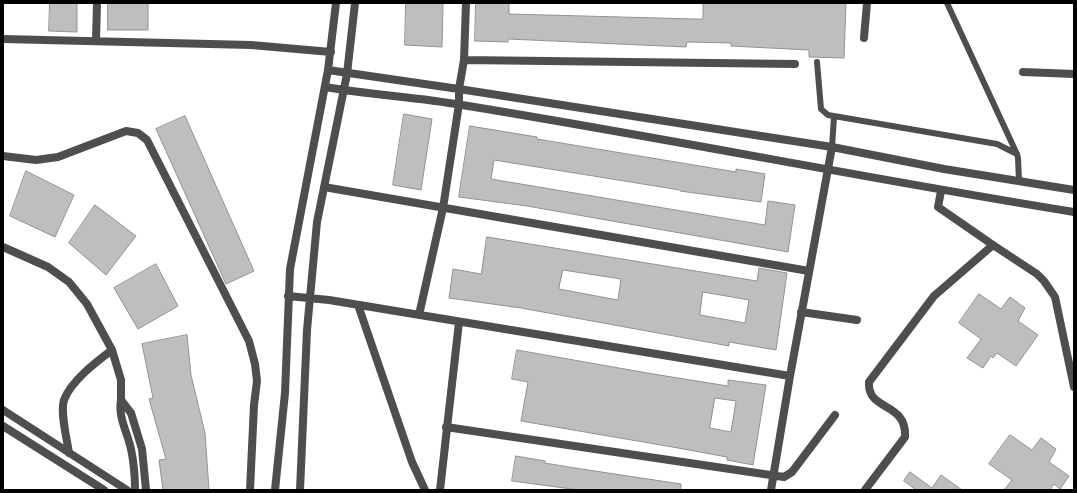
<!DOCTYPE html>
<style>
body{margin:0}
#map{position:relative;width:1077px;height:493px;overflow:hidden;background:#fff;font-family:Mulish,sans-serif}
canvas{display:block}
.frame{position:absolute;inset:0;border:4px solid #000;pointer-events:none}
</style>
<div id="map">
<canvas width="1077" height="493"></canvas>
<div class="frame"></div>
</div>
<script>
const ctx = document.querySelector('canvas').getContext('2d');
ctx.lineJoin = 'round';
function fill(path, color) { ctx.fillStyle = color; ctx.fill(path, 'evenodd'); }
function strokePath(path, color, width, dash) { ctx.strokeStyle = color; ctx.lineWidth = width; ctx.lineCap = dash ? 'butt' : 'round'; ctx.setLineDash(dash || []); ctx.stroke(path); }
const building = new Path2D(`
 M 50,3 L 77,3 L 77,32 L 49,31 Z
 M 108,3 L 148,3 L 148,30 L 108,30 Z
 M 406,3 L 443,3 L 442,47 L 405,45 Z
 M 476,3 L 509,3 L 509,14 L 695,19 L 703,19 L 703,3 L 846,3 L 844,58 L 809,57 L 809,50 L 731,46 L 731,43 L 687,42 L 686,47 L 508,39 L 508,42 L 475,41 Z
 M 404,114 L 432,119 L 421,190 L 393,185 Z
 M 185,116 L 254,271 L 226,284 L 156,129 Z
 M 470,126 L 537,137 L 537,139 L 736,172 L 736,169 L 765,174 L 761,202 L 680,191 L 680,190 L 494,160 L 491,179 L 765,225 L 768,201 L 795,205 L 788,252 L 527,206 L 459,197 Z
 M 26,171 L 74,195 L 55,237 L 10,216 Z
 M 95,205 L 136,236 L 106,275 L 69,243 Z
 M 487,237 L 757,281 L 759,268 L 787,273 L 776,350 L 729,342 L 729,346 L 521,308 L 449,298 L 453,269 L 481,274 ZM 563,270 L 621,279 L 618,300 L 559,289 ZM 703,292 L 749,300 L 745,323 L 700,315 Z
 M 156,264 L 178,306 L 138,329 L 114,288 Z
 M 979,294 L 1001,309 L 1010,297 L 1025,308 L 1018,321 L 1038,335 L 1016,366 L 997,353 L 993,358 L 991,356 L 983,368 L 967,358 L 981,339 L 959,323 Z
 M 187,335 L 191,375 L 205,433 L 209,490 L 163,490 L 159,460 L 166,459 L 149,399 L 153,398 L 142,344 Z
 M 517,350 L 653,374 L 728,386 L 728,380 L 766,385 L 753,465 L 727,460 L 727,457 L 678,448 L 521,421 L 528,382 L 512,379 ZM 715,398 L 736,401 L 731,432 L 710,428 Z
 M 1010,435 L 1032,450 L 1041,438 L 1056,449 L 1049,462 L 1069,476 L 1060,489 L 1054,484 L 1050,490 L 1004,490 L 1012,480 L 989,464 Z
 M 516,456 L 545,461 L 545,463 L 575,468 L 681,484 L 681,490 L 579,490 L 512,481 Z
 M 910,472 L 932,488 L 941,475 L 962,490 L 916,490 L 904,481 Z`);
const lane = new Path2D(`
 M 947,3 L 1016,152
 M 817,62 L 821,109 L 828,115 L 997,144 L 1017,154 L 1018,158 L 1019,181
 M 832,147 L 834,117`);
const street = new Path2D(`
 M 864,38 L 867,3
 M 3,39 L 251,45 L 331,52
 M 96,41 L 97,3
 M 464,60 L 795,64
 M 328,70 L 459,89 L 832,147 L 944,169 L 1074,190
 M 1023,72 L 1074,74
 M 325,87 C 371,95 416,97 462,105 C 666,138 869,179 1074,212
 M 3,156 L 36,160 L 58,157 L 126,131 L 138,133 L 147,140 L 249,341 L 255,364 L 257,381 L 254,405 L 250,490
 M 324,187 L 809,271
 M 941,191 L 938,207 L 993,245
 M 3,247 L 48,267 L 69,282 L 87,304 L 112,350 L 121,380 L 121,400 L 131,413 L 142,449 L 146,490
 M 288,296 L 329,300 L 790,376
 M 358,305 L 412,462 L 425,490
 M 801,312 L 857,320
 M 419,315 L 443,208 L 459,104 L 459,89 L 464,60 L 466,3
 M 121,400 C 118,418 127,431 131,449 C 134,463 135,476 135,490
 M 3,410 L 127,490
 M 3,426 L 104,490
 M 446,427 L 784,477 L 792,472 L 835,415
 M 69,453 C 67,439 60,413 64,400 C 71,381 96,362 112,350
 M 275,490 L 285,393 L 290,269 L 328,70 L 336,3
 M 300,490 L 307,330 L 317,222 L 347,74 L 355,3
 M 440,490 L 459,322
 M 771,490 L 790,376 L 832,147
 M 865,490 L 905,437 C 907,401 867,412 869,382 L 934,296 L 993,245 L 1037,274 L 1044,281 L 1055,297 L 1074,387`);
fill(building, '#bebebe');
strokePath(building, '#929292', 1);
strokePath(lane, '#4e4e4e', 6);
strokePath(street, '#4e4e4e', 8);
</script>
